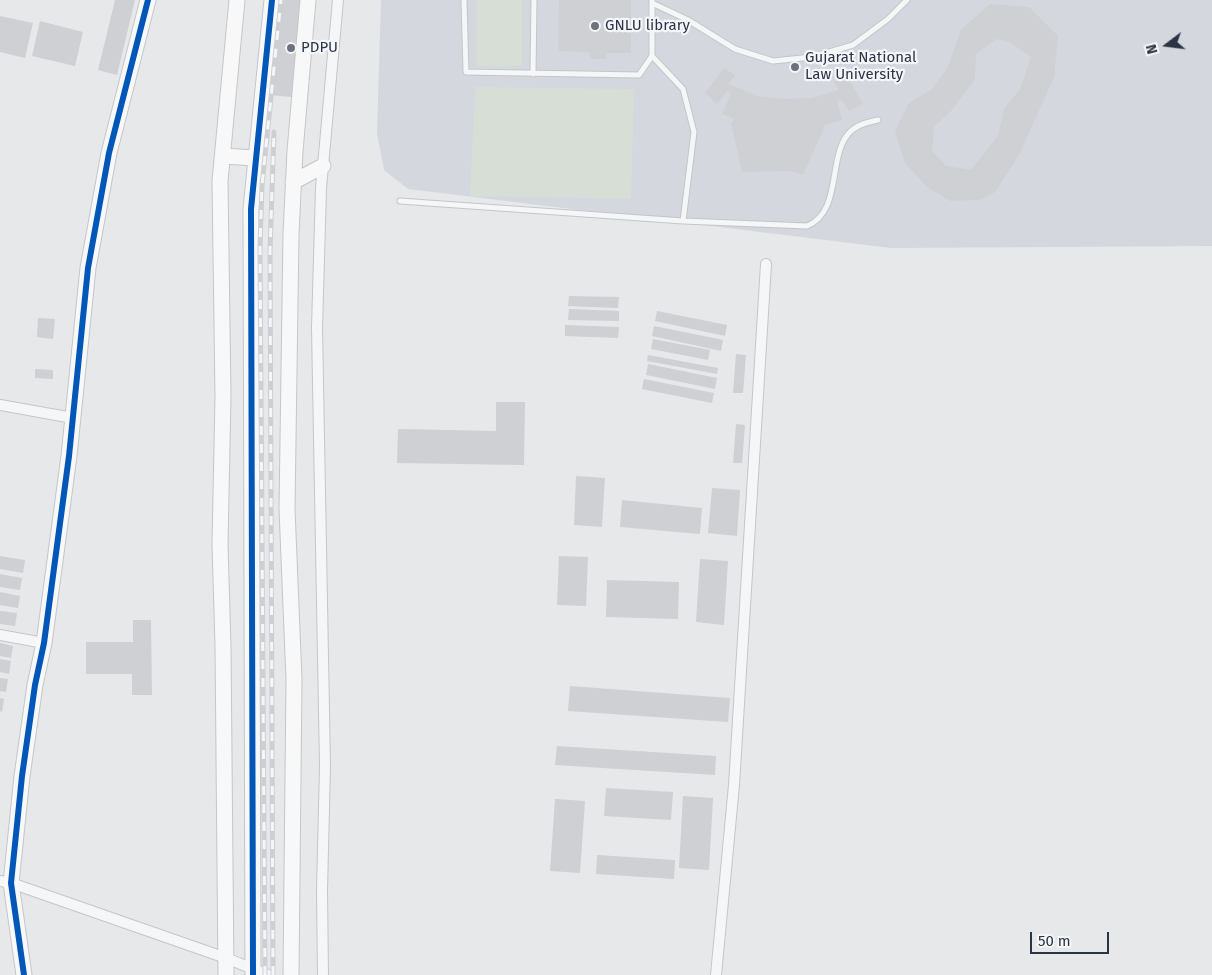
<!DOCTYPE html>
<style>
body{margin:0}
#map{position:relative;width:1212px;height:975px;overflow:hidden;background:#e6e8ea;font-family:"Fira Sans",sans-serif}
canvas{display:block}
.north{position:absolute;left:1142px;top:20px;width:50px;height:50px;-webkit-text-stroke:4px #f4f6f9;paint-order:stroke;rotate:255deg;font-size:14px;font-weight:700;line-height:20px;text-align:center;color:#2b3445}
.north::after{content:'';display:block;margin:auto;width:18px;height:22px;background:#2b3445;clip-path:polygon(50% 0,100% 100%,50% 72%,0 100%)}
.scale{position:absolute;left:1030px;top:932px;width:79px;height:22px;box-sizing:border-box;border:2px solid #2b3445;border-top:0;padding-left:6px;font-size:15px;line-height:18px;white-space:nowrap;color:#2b3445;-webkit-text-stroke:4px #f4f6f9;paint-order:stroke}
</style>
<div id="map">
<canvas width="1212" height="975"></canvas>
<div class="north">N</div>
<div class="scale">50 m</div>
</div>
<script>
const ctx = document.querySelector('canvas').getContext('2d');
ctx.lineJoin = 'round';
function fill(path, color) { ctx.fillStyle = color; ctx.fill(path, 'evenodd'); }
function strokePath(path, color, width, dash) { ctx.strokeStyle = color; ctx.lineWidth = width; ctx.lineCap = dash ? 'butt' : 'round'; ctx.setLineDash(dash || []); ctx.stroke(path); }
function label(font, color, halo, rows, align = 'center') {
  ctx.font = font + ' "Fira Sans",sans-serif'; ctx.lineWidth = 4.5; ctx.setLineDash([]); ctx.textBaseline = 'middle'; ctx.strokeStyle = halo; ctx.fillStyle = color; for (const [text, x, y, turn = 0] of rows) {
    ctx.save(); ctx.translate(x, y); ctx.rotate((+turn || 0) * Math.PI / 180); ctx.textAlign = isNaN(turn) ? turn : align; if (halo) ctx.strokeText(text, 0, 0); ctx.fillText(text, 0, 0); ctx.restore();
  }
}
const built = new Path2D(`
 M 381,0 L 1212,0 L 1212,246 L 891,248 L 408,189 L 384,170 L 377,133 Z`);
const green = new Path2D(`
 M 477,0 L 522,0 L 522,66 L 477,66 Z
 M 475,87 L 634,89 L 631,199 L 470,196 Z`);
const building = new Path2D(`
 M 115,0 L 135,0 L 117,75 L 98,70 Z
 M 277,0 L 313,0 L 304,98 L 269,95 Z
 M 559,0 L 631,0 L 631,53 L 606,53 L 606,59 L 590,59 L 590,52 L 558,51 Z
 M 990,4 L 1029,7 L 1058,36 L 1054,77 L 1020,153 L 995,192 L 979,200 L 951,201 L 928,188 L 905,163 L 895,131 L 909,103 L 931,90 L 947,69 L 961,30 ZM 996,39 L 1010,42 L 1031,57 L 1020,89 L 1004,109 L 998,136 L 971,170 L 946,166 L 932,151 L 934,127 L 951,111 L 975,79 L 976,54 Z
 M 0,16 L 33,23 L 25,58 L 0,52 Z
 M 40,21 L 83,32 L 75,66 L 32,56 Z
 M 724,68 L 735,75 L 729,84 L 756,96 L 784,99 L 812,98 L 839,90 L 834,82 L 847,76 L 863,104 L 849,111 L 842,100 L 837,101 L 842,120 L 825,125 L 803,175 L 791,171 L 742,172 L 731,123 L 735,119 L 722,114 L 731,94 L 727,91 L 717,104 L 705,93 Z
 M 569,296 L 619,297 L 618,308 L 568,306 Z
 M 569,309 L 619,311 L 619,321 L 568,320 Z
 M 657,311 L 727,325 L 725,336 L 655,321 Z
 M 38,318 L 55,319 L 53,339 L 37,337 Z
 M 565,325 L 619,327 L 618,338 L 565,336 Z
 M 654,326 L 723,340 L 721,351 L 652,336 Z
 M 653,339 L 710,350 L 708,360 L 651,349 Z
 M 736,354 L 746,355 L 743,393 L 733,393 Z
 M 648,355 L 718,368 L 717,374 L 647,361 Z
 M 648,364 L 717,378 L 715,389 L 646,375 Z
 M 35,369 L 53,370 L 53,379 L 35,378 Z
 M 644,379 L 714,393 L 712,403 L 642,389 Z
 M 496,402 L 525,402 L 524,465 L 397,463 L 398,429 L 496,431 Z
 M 736,424 L 745,425 L 742,463 L 733,463 Z
 M 576,476 L 605,478 L 602,527 L 574,525 Z
 M 712,488 L 740,490 L 737,536 L 708,533 Z
 M 622,500 L 702,508 L 700,534 L 620,527 Z
 M 0,556 L 25,560 L 23,573 L 0,569 Z
 M 559,556 L 588,557 L 586,606 L 557,605 Z
 M 700,559 L 728,561 L 724,625 L 696,622 Z
 M 0,574 L 22,578 L 20,590 L 0,587 Z
 M 607,580 L 679,582 L 678,619 L 606,617 Z
 M 0,592 L 20,596 L 18,608 L 0,605 Z
 M 0,611 L 17,613 L 15,626 L 0,624 Z
 M 133,620 L 151,620 L 152,695 L 132,695 L 132,674 L 86,674 L 86,642 L 133,642 Z
 M 0,643 L 13,646 L 11,658 L 0,656 Z
 M 0,659 L 11,661 L 9,674 L 0,672 Z
 M 0,678 L 8,679 L 6,692 L 0,691 Z
 M 570,686 L 730,698 L 728,722 L 568,711 Z
 M 0,698 L 4,699 L 2,712 L 0,711 Z
 M 557,746 L 716,756 L 715,775 L 555,765 Z
 M 606,788 L 673,792 L 671,820 L 604,816 Z
 M 683,796 L 713,798 L 709,870 L 679,868 Z
 M 555,799 L 585,801 L 580,873 L 550,871 Z
 M 597,855 L 675,860 L 674,879 L 596,874 Z`);
const lane = new Path2D(`
 M 464,0 L 466,72 L 639,75 L 652,56 L 652,0
 M 652,3 L 688,20 L 735,49 L 773,61 L 812,57 L 853,45 L 888,19 L 907,0
 M 652,56 L 683,89 L 694,132 L 683,221
 M 533,74 L 534,0
 M 400,201 L 683,221 L 807,226 C 844,211 826,152 852,130 C 859,124 869,122 878,120`);
const street = new Path2D(`
 M 0,405 L 73,418
 M 0,635 L 44,643
 M 0,881 L 11,883 L 226,958 L 268,975
 M 323,975 L 322,890 L 325,766 L 317,328 L 321,188 L 338,0
 M 716,975 L 734,785 L 766,264`);
const secondary = new Path2D(`
 M 223,156 L 255,158
 M 293,182 L 323,166
 M 24,975 L 11,883 L 22,776 L 35,685 L 44,643 L 69,456 L 88,268 L 109,153 L 148,0
 M 226,975 L 223,646 L 220,544 L 223,397 L 220,181 L 237,0
 M 253,975 L 251,209 L 272,0
 M 291,975 L 294,679 L 287,509 L 291,234 L 295,151 L 308,0`);
const rail = new Path2D(`
 M 265,975 L 260,248 L 262,185 L 281,0
 M 273,975 L 270,250 L 274,132`);
const cycleway = new Path2D(`
 M 24,975 L 11,883 L 22,776 L 35,685 L 44,643 L 69,456 L 88,268 L 109,153 L 148,0
 M 253,975 L 251,209 L 272,0`);
const markers = [
 [595,26,5,"#6c737f"],
 [291,48,5,"#6c737f"],
 [795,67,5,"#6c737f"]
];
const poiNames = [
 ["GNLU library",605,26],
 ["PDPU",301,48],
 ["Gujarat National",805,58],
 ["Law University",805,75]
];
fill(built, '#d4d7dd');
fill(green, '#d6ded6');
fill(building, '#ced0d3');
strokePath(lane, '#c4c6c8', 7);
strokePath(street, '#c4c6c8', 12);
strokePath(secondary, '#c4c6c8', 17);
strokePath(lane, '#f5f6f7', 5);
strokePath(street, '#f5f6f7', 10);
strokePath(secondary, '#f8f8f8', 15);
strokePath(rail, '#cecfd2', 5);
strokePath(rail, '#f4f6f9', 3, [9]);
strokePath(cycleway, '#0057b8', 6);
for (const [x, y, r, color] of markers) { const dot = new Path2D(); dot.arc(x, y, r, 0, 2 * Math.PI); ctx.fillStyle = color; ctx.fill(dot); strokePath(dot, '#f4f6f9', 2); }
label('15px', '#2b3445', '#f4f6f9', poiNames, 'left');
</script>
